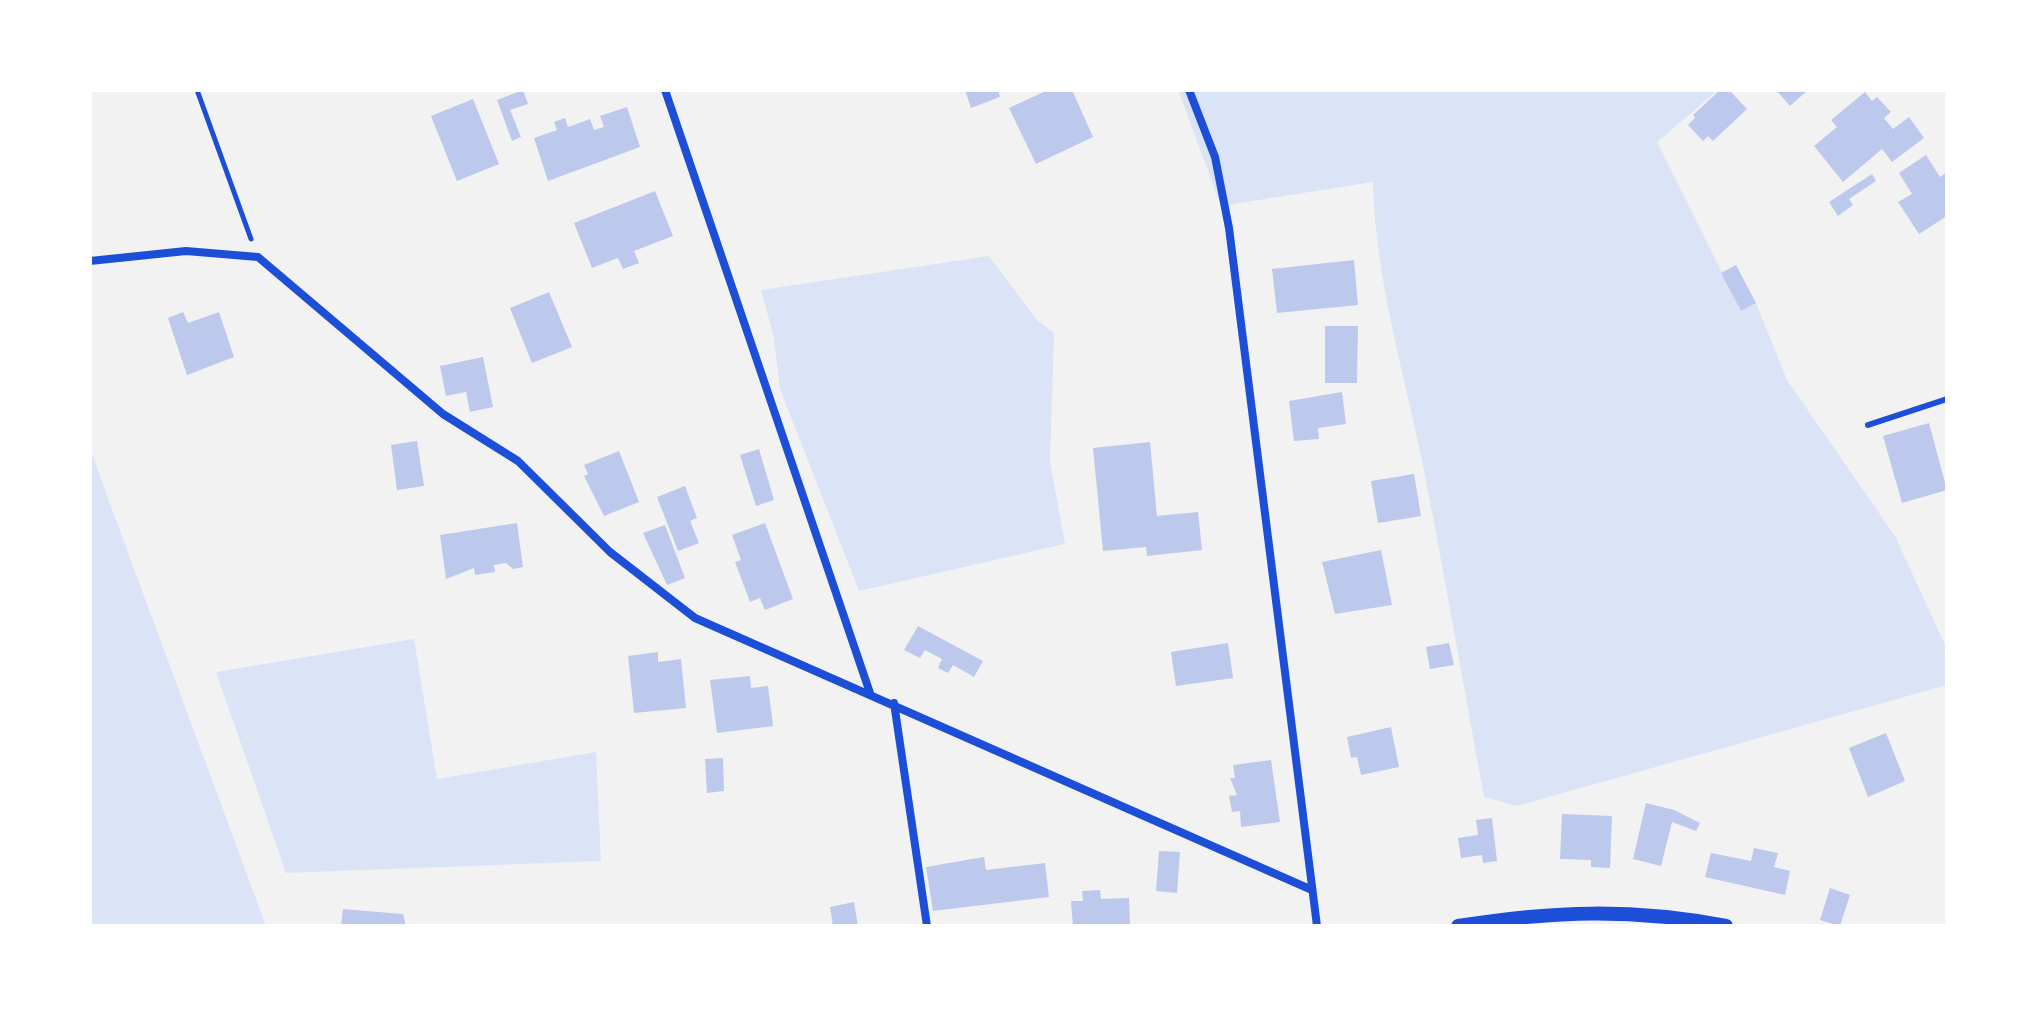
<!DOCTYPE html>
<style>
body{margin:0}
#map{position:relative;width:2037px;height:1016px;overflow:hidden;background:#f2f2f2;font-family:Commissioner,sans-serif}
canvas{display:block}
.frame{position:absolute;inset:0;border:92px solid #fff;pointer-events:none}
</style>
<div id="map">
<canvas width="2037" height="1016"></canvas>
<div class="frame"></div>
</div>
<script>
const ctx = document.querySelector('canvas').getContext('2d');
ctx.lineJoin = 'round';
function fill(path, color) { ctx.fillStyle = color; ctx.fill(path, 'evenodd'); }
function strokePath(path, color, width, dash) { ctx.strokeStyle = color; ctx.lineWidth = width; ctx.lineCap = dash ? 'butt' : 'round'; ctx.setLineDash(dash || []); ctx.stroke(path); }
const green = new Path2D(`
 M 1178,90 L 1718,90 L 1657,142 L 1741,311 L 1756,303 L 1787,380 L 1895,536 L 1947,649 L 1947,685 L 1517,806 L 1484,797 C 1463,684 1444,570 1421,456 C 1402,366 1375,275 1373,182 L 1221,206 Z
 M 989,256 L 1037,320 L 1054,333 L 1050,462 L 1065,544 L 859,591 L 780,389 L 774,338 L 761,290 Z
 M 90,448 L 109,501 L 266,926 L 90,926 Z
 M 414,639 L 437,779 L 596,752 L 601,861 L 286,873 L 216,672 Z`);
const building = new Path2D(`
 M 523,90 L 528,104 L 510,110 L 521,137 L 512,141 L 497,100 Z
 M 965,90 L 998,90 L 1000,97 L 971,108 Z
 M 1048,90 L 1072,90 L 1093,137 L 1036,164 L 1009,108 Z
 M 1720,90 L 1729,90 L 1747,109 L 1713,141 L 1708,136 L 1703,141 L 1688,125 L 1695,118 L 1693,115 Z
 M 1776,90 L 1808,90 L 1790,106 Z
 M 1865,92 L 1872,101 L 1877,97 L 1891,112 L 1884,118 L 1893,129 L 1909,117 L 1924,138 L 1892,162 L 1882,149 L 1843,182 L 1814,146 L 1837,127 L 1831,120 Z
 M 473,99 L 499,164 L 457,181 L 431,116 Z
 M 627,107 L 640,147 L 548,181 L 534,138 L 557,130 L 554,122 L 565,118 L 568,127 L 590,119 L 594,130 L 604,127 L 600,116 Z
 M 1926,155 L 1940,177 L 1947,172 L 1947,216 L 1919,234 L 1898,202 L 1912,194 L 1899,173 Z
 M 1872,174 L 1876,181 L 1849,199 L 1853,205 L 1838,216 L 1829,202 Z
 M 655,191 L 673,236 L 634,251 L 639,263 L 623,269 L 618,258 L 592,268 L 574,223 Z
 M 1354,260 L 1358,305 L 1277,313 L 1272,269 Z
 M 1736,265 L 1756,303 L 1741,311 L 1721,273 Z
 M 549,292 L 572,347 L 532,363 L 510,308 Z
 M 183,312 L 188,323 L 219,312 L 234,357 L 187,375 L 168,318 Z
 M 1325,326 L 1358,326 L 1357,383 L 1325,383 Z
 M 483,357 L 493,407 L 470,412 L 466,392 L 446,396 L 440,366 Z
 M 1342,392 L 1346,424 L 1318,428 L 1319,439 L 1294,441 L 1289,401 Z
 M 1929,423 L 1947,490 L 1902,503 L 1883,436 Z
 M 417,441 L 424,486 L 397,490 L 391,445 Z
 M 1150,442 L 1157,516 L 1198,512 L 1202,550 L 1147,556 L 1146,547 L 1103,551 L 1093,448 Z
 M 759,449 L 774,500 L 756,506 L 740,455 Z
 M 619,451 L 639,502 L 604,516 L 584,476 L 588,474 L 584,465 Z
 M 1414,474 L 1421,516 L 1378,523 L 1371,481 Z
 M 685,486 L 697,518 L 690,521 L 699,543 L 678,551 L 657,497 Z
 M 517,523 L 523,567 L 513,569 L 506,563 L 494,565 L 495,572 L 475,575 L 474,568 L 446,579 L 440,535 Z
 M 765,523 L 793,599 L 765,610 L 760,598 L 750,602 L 735,562 L 741,560 L 732,535 Z
 M 665,525 L 685,578 L 667,585 L 643,533 Z
 M 1381,550 L 1392,605 L 1335,614 L 1322,562 Z
 M 918,626 L 983,661 L 974,677 L 953,665 L 948,673 L 938,668 L 942,659 L 925,650 L 920,658 L 904,650 Z
 M 1228,643 L 1233,678 L 1176,686 L 1171,652 Z
 M 1449,643 L 1454,665 L 1430,669 L 1426,647 Z
 M 658,652 L 658,662 L 681,659 L 686,708 L 634,713 L 628,656 Z
 M 750,676 L 751,688 L 768,686 L 773,726 L 717,733 L 710,680 Z
 M 1391,727 L 1399,767 L 1361,775 L 1357,757 L 1351,758 L 1347,737 Z
 M 1886,733 L 1905,781 L 1868,797 L 1849,748 Z
 M 723,758 L 724,791 L 707,793 L 705,759 Z
 M 1271,760 L 1280,822 L 1241,827 L 1240,811 L 1232,812 L 1229,796 L 1237,795 L 1230,778 L 1235,778 L 1233,765 Z
 M 1646,803 L 1674,810 L 1700,823 L 1696,831 L 1672,822 L 1661,866 L 1633,859 Z
 M 1562,814 L 1612,816 L 1610,868 L 1591,867 L 1591,860 L 1560,859 Z
 M 1492,818 L 1497,861 L 1483,863 L 1482,855 L 1461,858 L 1458,838 L 1478,835 L 1476,820 Z
 M 1754,848 L 1778,853 L 1774,867 L 1790,871 L 1785,895 L 1705,877 L 1711,853 L 1751,861 Z
 M 1159,851 L 1180,852 L 1177,893 L 1156,891 Z
 M 984,857 L 986,870 L 1045,863 L 1049,897 L 933,911 L 926,867 Z
 M 1830,888 L 1850,895 L 1840,926 L 1820,920 Z
 M 1100,890 L 1101,899 L 1129,898 L 1130,926 L 1073,926 L 1071,901 L 1083,901 L 1082,891 Z
 M 854,902 L 858,926 L 833,926 L 830,907 Z
 M 343,909 L 403,914 L 406,926 L 341,926 Z`);
const path = new Path2D(`
 M 197,90 L 251,239`);
const service = new Path2D(`
 M 1868,425 L 1947,399`);
const minor = new Path2D(`
 M 665,90 L 870,693
 M 1189,90 L 1215,157 L 1229,228 L 1317,926
 M 90,261 L 186,251 L 258,257 L 443,414 L 518,461 L 610,552 L 695,618 L 1312,890
 M 894,703 L 927,926`);
const tertiary = new Path2D(`
 M 1458,926 C 1553,911 1631,908 1726,926`);
fill(green, '#dbe4f7');
fill(building, '#bdc9ec');
strokePath(path, '#1d4ed8', 5);
strokePath(service, '#1d4ed8', 6);
strokePath(minor, '#1d4ed8', 8);
strokePath(tertiary, '#1d4ed8', 14);
</script>
